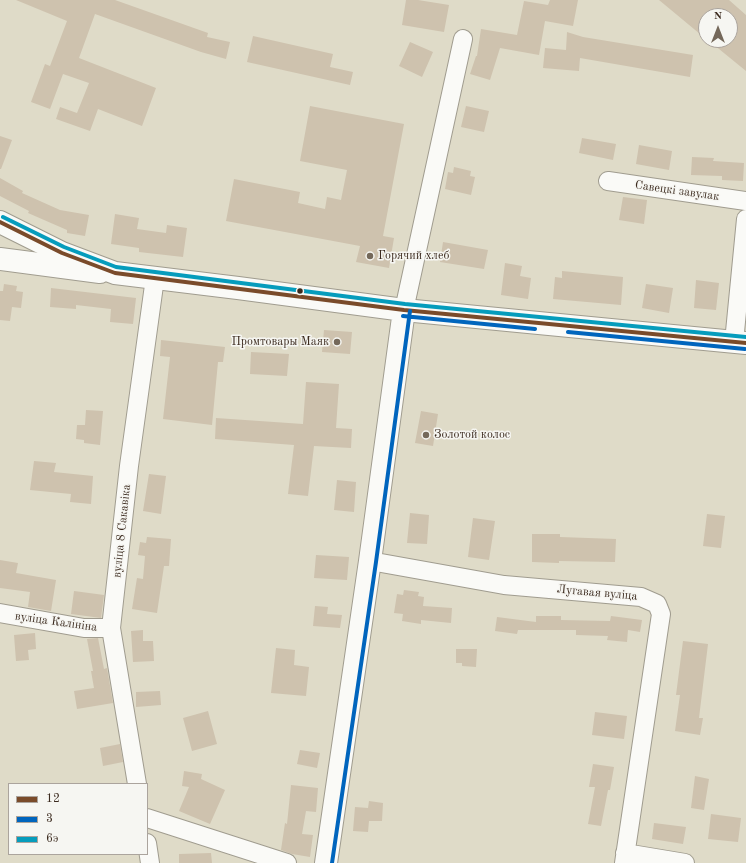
<!DOCTYPE html>
<html>
<head>
<meta charset="utf-8">
<style>
	body { margin:0 }
	#map { position:relative; width:746px; height:863px; overflow:hidden; background:#dfdbc8; font-family:"Old Standard TT",serif }
	canvas { display:block }
	.legend { position:absolute; left:8px; top:783px; width:140px; height:72px; box-sizing:border-box; background:#f6f6f2; border:1px solid #aba49d; margin:0; padding:5px 7px; list-style:none; font-size:12px; color:#3b2a1e }
	.legend li { display:flex; align-items:center; gap:8px; height:20px }
	.legend b { width:20px; border:1px solid #aba49d }
	.north { position:absolute; left:698px; top:8px; width:40px; height:40px; box-sizing:border-box; background:#f6f6f2; border:1px solid #aba49d; border-radius:50%; rotate:0deg; font-size:11px; font-weight:700; line-height:16px; text-align:center; color:#3b2a1e }
	.north::after { content:''; display:block; margin:auto; width:14px; height:18px; background:#74685a; clip-path:polygon(50% 0,100% 100%,50% 72%,0 100%) }
</style>
</head>
<body>
<div id="map">
<canvas width="746" height="863"></canvas>
<ul class="legend">
<li><b style="height:5px;background:#7a4b2a"></b>12</li>
<li><b style="height:5px;background:#0065bd"></b>3</li>
<li><b style="height:5px;background:#069cbc"></b>6э</li>
</ul>
<div class="north">N</div>
</div>
<script>
const ctx = document.querySelector('canvas').getContext('2d');
ctx.lineJoin = 'round';
function fillPath(path, color) { ctx.fillStyle = color; ctx.fill(path, 'evenodd'); }
const poly = rows => new Path2D(rows.map(r => 'M' + r).join(''));
function stroke(path, color, width, dash) { ctx.strokeStyle = color; ctx.lineWidth = width; ctx.lineCap = dash ? 'butt' : 'round'; ctx.setLineDash(dash || []); ctx.stroke(path); }
function drawText(font, color, halo, rows, align = 'center') {
  ctx.font = font + ' "Old Standard TT",serif'; ctx.lineWidth = 3; ctx.setLineDash([]); ctx.textBaseline = 'middle'; ctx.strokeStyle = halo; ctx.fillStyle = color; for (const [text, x, y, turn = 0] of rows) {
    ctx.save(); ctx.translate(x, y); ctx.rotate((+turn || 0) * Math.PI / 180); ctx.textAlign = isNaN(turn) ? turn : align; if (halo) ctx.strokeText(text, 0, 0); ctx.fillText(text, 0, 0); ctx.restore();
  }
}
const building = poly([
	[16,0,115,0,208,33,207,37,230,42,226,59,201,52,95,14,79,58,156,88,142,126,98,109,90,131,56,119,60,107,77,113,89,83,63,74,50,109,31,102,45,64,50,66,67,21],
	[406,0,418,0,449,5,444,32,402,25],
	[550,0,578,0,573,26,545,21,539,55,500,48,490,80,470,74,476,56,477,56,481,29,517,35,524,1,548,5],
	[659,0,729,0,746,15,746,71,708,40,730,40,730,16,706,16,706,39],
	[567,32,583,37,693,55,690,77,580,58,579,71,543,68,545,48,566,50],
	[253,36,333,54,330,67,353,72,350,85,247,62],
	[410,42,433,52,422,77,399,66],
	[310,106,404,124,383,236,394,238,389,268,356,262,360,246,226,221,234,179,300,192,298,203,325,209,327,197,341,200,347,170,300,161],
	[466,106,489,111,484,132,461,127],
	[0,136,12,140,1,169,0,169],
	[582,138,616,144,613,160,579,153],
	[639,145,672,151,669,170,636,164],
	[692,157,714,158,713,161,744,163,743,181,722,180,722,176,691,175],
	[454,167,471,171,470,176,475,177,471,195,445,189,448,172,453,173],
	[0,178,23,191,22,193,60,210,89,215,85,236,67,233,67,230,28,213,29,211,0,196],
	[623,197,647,200,644,224,619,220],
	[115,214,139,218,137,229,166,233,167,225,187,228,183,257,139,252,139,248,111,244],
	[443,242,488,250,484,269,440,262],
	[505,263,522,266,520,276,531,278,528,299,501,295],
	[562,271,623,277,621,305,553,299,555,277,562,278],
	[696,280,719,283,716,310,694,308],
	[4,284,17,286,16,291,23,292,21,308,12,307,10,321,0,320,0,291,3,291],
	[646,284,673,288,669,313,642,308],
	[51,288,136,298,133,324,110,322,111,309,76,305,76,309,50,307],
	[324,330,352,332,350,354,322,352],
	[161,340,225,347,223,362,218,362,212,425,163,419,170,357,160,356],
	[251,352,289,354,287,376,250,374],
	[306,382,339,384,336,428,352,429,351,448,314,446,308,496,288,494,294,445,215,439,216,418,303,424],
	[86,410,103,411,100,445,84,443,84,440,76,439,77,425,85,425],
	[421,411,438,414,433,446,415,443],
	[34,461,56,463,54,472,93,476,91,504,70,502,71,494,30,490],
	[149,474,166,476,161,514,143,511],
	[337,480,356,482,354,512,334,510],
	[410,513,429,515,427,544,407,543],
	[707,514,725,516,721,548,703,546],
	[473,518,495,521,489,560,468,557],
	[532,534,560,534,560,537,616,539,615,562,559,561,559,563,532,562],
	[147,537,171,539,169,566,164,566,157,613,132,609,137,578,143,579,145,556,138,555,140,542,146,543],
	[316,555,349,557,347,580,314,578],
	[0,560,18,563,16,573,56,580,51,611,28,607,30,592,0,588],
	[404,590,419,592,418,596,424,597,423,606,452,608,451,623,421,620,421,624,402,621,403,614,394,613,397,594,403,595],
	[74,591,104,595,101,618,71,614],
	[315,606,328,607,327,614,342,615,340,628,313,626],
	[536,616,561,616,561,620,610,621,611,616,642,620,640,632,628,630,627,642,607,640,608,636,576,635,576,630,518,630,517,634,495,631,497,617,536,622],
	[143,630,143,641,153,641,154,661,133,662,131,631],
	[35,633,36,649,28,650,29,660,16,661,14,635],
	[98,638,104,669,107,668,113,703,77,709,74,691,94,688,91,671,93,671,87,639],
	[683,641,708,644,699,718,703,718,700,735,675,731,680,695,676,695],
	[276,648,295,650,294,665,309,667,306,696,271,693],
	[456,649,477,649,476,667,462,666,462,663,456,663],
	[160,691,161,705,136,707,136,692],
	[208,711,217,744,192,751,183,718],
	[595,712,627,716,624,739,592,735],
	[120,744,123,762,103,766,100,748],
	[300,750,320,753,317,768,297,764],
	[593,764,614,767,610,790,608,790,601,826,588,824,595,787,589,787],
	[184,771,202,774,201,779,225,790,210,824,179,811,189,787,182,786],
	[695,776,709,779,704,810,691,808],
	[291,785,318,788,316,812,306,811,302,834,313,835,310,857,292,854,281,850,285,823,287,824],
	[369,801,383,803,382,821,369,821,368,832,353,831,355,807,368,808],
	[711,814,741,818,738,842,708,839],
	[654,823,686,827,683,844,652,839],
	[211,853,212,863,179,863,179,854]
]);
const minor = poly([
	[608,181,746,201],
	[404,310,463,39],
	[734,342,746,219],
	[370,561,504,585,641,597,657,604,661,614,624,863],
	[0,613,84,628,111,628],
	[137,784,111,628,129,466,155,278],
	[147,818,287,863],
	[147,843,150,863],
	[625,853,685,863]
]);
const major = poly([
	[0,259,100,272],
	[404,310,746,343]
]);
const highway = poly([
	[0,222,62,253,115,273,238,288,404,310,370,561,326,863]
]);
const bus1 = poly([
	[0,222,62,253,115,273,404,310,746,343]
]);
const bus2 = poly([
	[403,316,535,329],
	[568,332,745,349],
	[332,863,376,562,410,311]
]);
const bus3 = poly([
	[3,217,64,247,116,267,405,304,746,337]
]);
const markers = [
	[370,256,4,"#74685a"],
	[300,291,3.5,"#3b2a1e"],
	[337,342,4,"#74685a"],
	[426,435,4,"#74685a"]
];
const streetNames = [
	["Савецкі завулак",677,191,8],
	["вуліца 8 Сакавіка",122,531,-84],
	["Лугавая вуліца",597,593,5],
	["вуліца Калініна",56,622,8]
];
const poiNames = [
	["Горячий хлеб",378,256],
	["Промтовары Маяк",329,342,"right"],
	["Золотой колос",434,435]
];
fillPath(building, '#cec2ae');
stroke(minor, '#a09c8f', 20);
stroke(major, '#a09c8f', 24);
stroke(highway, '#a09c8f', 24);
stroke(minor, '#fafaf7', 18);
stroke(major, '#fafaf7', 22);
stroke(highway, '#fafaf7', 22);
stroke(bus1, '#7a4b2a', 4);
stroke(bus2, '#0065bd', 4);
stroke(bus3, '#069cbc', 4);
for (const [x, y, r, color] of markers) { const dot = new Path2D(); dot.arc(x, y, r, 0, 2 * Math.PI); ctx.fillStyle = color; ctx.fill(dot); stroke(dot, '#f6f6f2', 1.5); }
drawText('12px', '#3b2a1e', '#f6f6f2', streetNames);
drawText('12px', '#3b2a1e', '#f6f6f2', poiNames, 'left');
</script>
</body>
</html>
